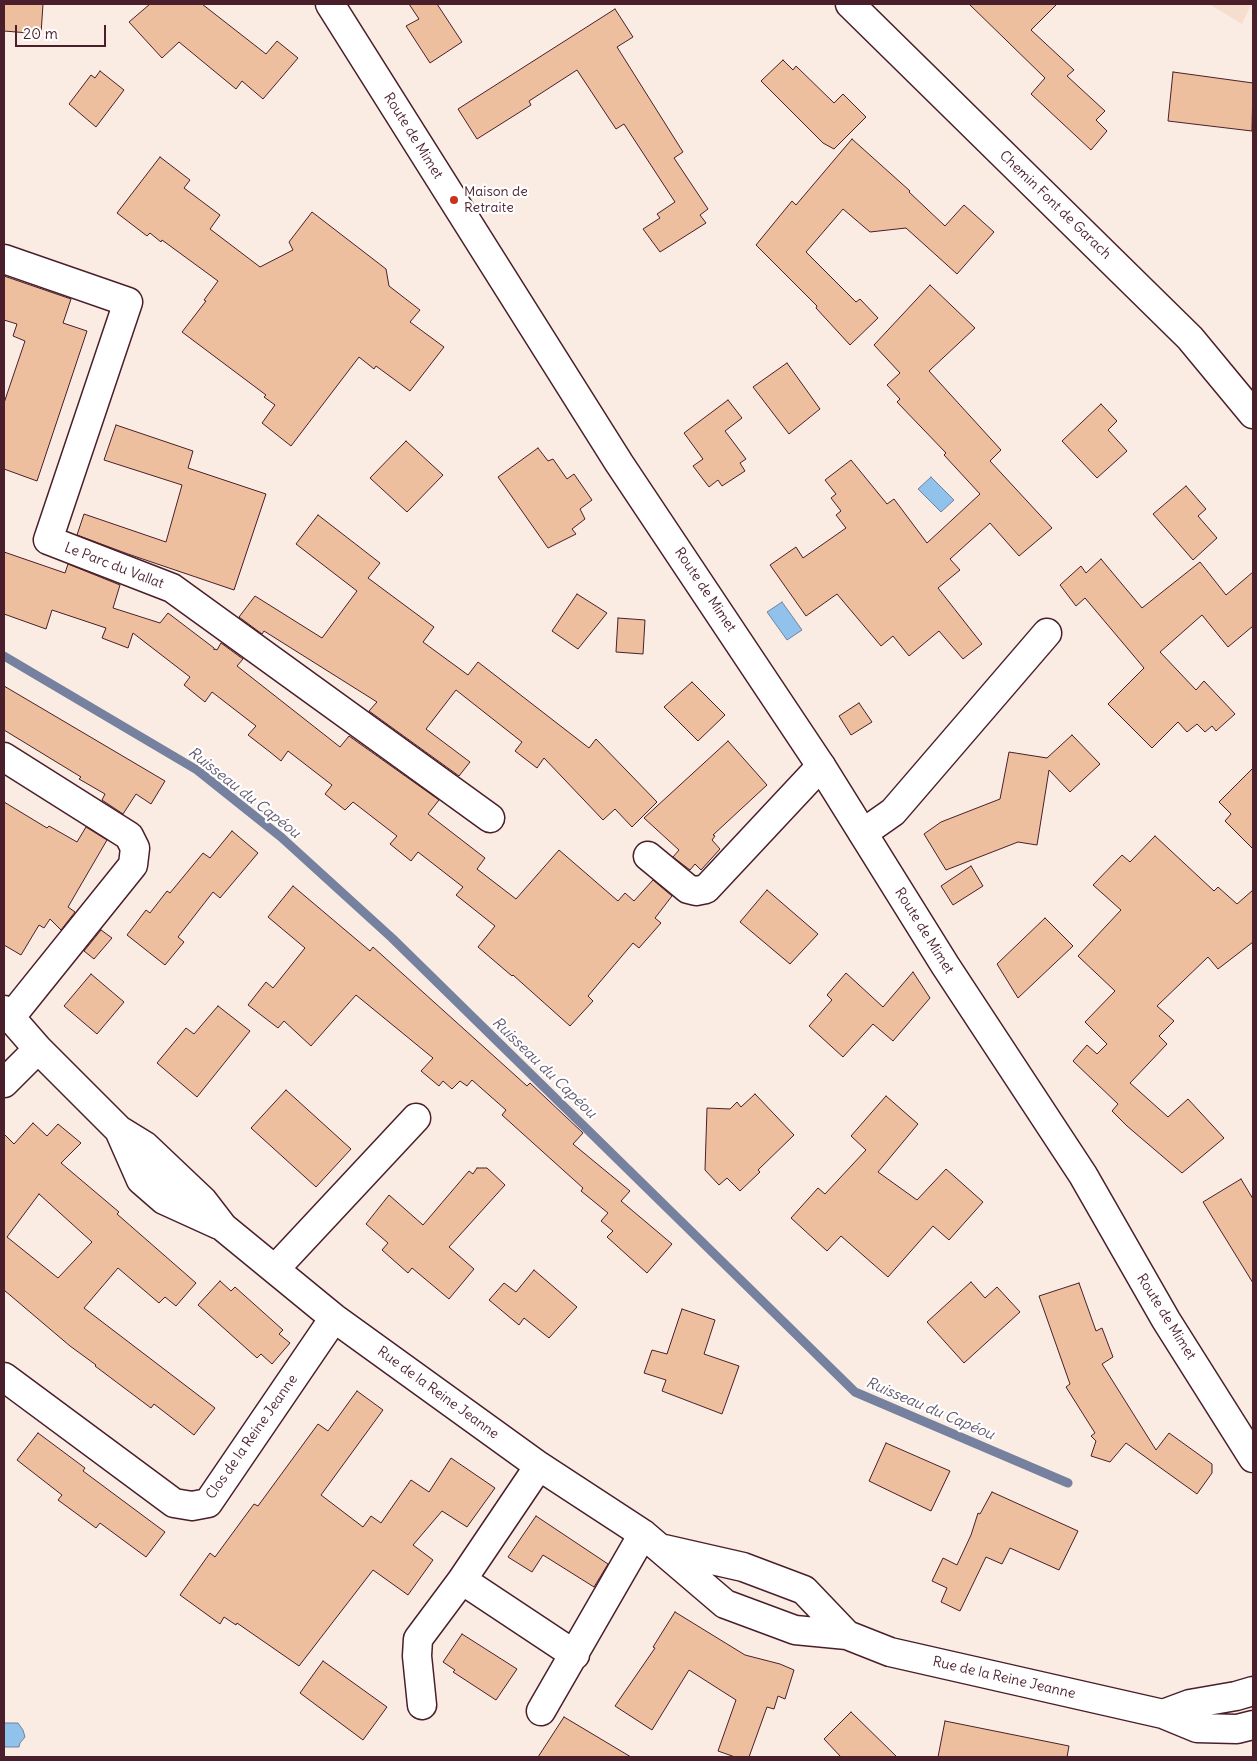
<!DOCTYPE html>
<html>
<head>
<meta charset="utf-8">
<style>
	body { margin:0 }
	#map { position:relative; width:1257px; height:1761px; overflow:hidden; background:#faece2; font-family:Delius,sans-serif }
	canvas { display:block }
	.frame { position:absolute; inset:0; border:5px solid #4a1f2b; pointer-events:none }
	.scale { position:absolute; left:15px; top:25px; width:91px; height:22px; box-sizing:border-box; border:2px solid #4a1f2b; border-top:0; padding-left:6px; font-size:15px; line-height:18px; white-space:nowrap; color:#4a1f2b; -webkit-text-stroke:4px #fff; paint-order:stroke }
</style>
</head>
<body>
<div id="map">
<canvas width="1257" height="1761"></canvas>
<div class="frame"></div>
<div class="scale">20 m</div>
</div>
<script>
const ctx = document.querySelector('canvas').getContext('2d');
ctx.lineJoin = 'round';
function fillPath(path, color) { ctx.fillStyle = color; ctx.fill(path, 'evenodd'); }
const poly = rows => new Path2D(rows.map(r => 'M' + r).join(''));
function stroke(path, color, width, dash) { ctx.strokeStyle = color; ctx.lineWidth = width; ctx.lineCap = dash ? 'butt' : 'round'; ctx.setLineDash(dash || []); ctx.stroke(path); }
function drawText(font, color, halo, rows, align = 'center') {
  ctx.font = font + ' Delius,sans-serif'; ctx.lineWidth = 4.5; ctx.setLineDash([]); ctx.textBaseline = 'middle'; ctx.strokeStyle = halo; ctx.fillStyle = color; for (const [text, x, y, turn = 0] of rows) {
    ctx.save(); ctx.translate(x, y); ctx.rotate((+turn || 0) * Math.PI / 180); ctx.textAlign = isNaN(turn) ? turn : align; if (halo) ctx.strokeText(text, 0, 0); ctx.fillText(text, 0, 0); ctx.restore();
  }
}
const built = poly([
	[1209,4,1251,4,1242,24]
]);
const water = poly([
	[931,477,954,500,941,512,918,489,931,477],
	[782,602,802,630,787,640,767,612,782,602],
	[4,1723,18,1723,23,1730,25,1737,20,1743,19,1747,4,1747,4,1723]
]);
const stream = poly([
	[4,656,197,770,281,837,392,938,855,1392,1068,1483]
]);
const building = poly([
	[4,4,43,4,41,34,4,31,4,4],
	[150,4,202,4,266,54,277,41,298,58,263,99,242,81,236,89,179,42,162,58,129,22,150,4],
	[409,4,437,4,462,42,430,63,406,26,419,19,409,4],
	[969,4,1057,4,1031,30,1074,70,1067,76,1105,111,1096,120,1107,131,1091,150,1031,94,1045,78,969,4],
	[615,9,633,37,617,47,683,152,674,158,708,209,700,215,706,223,660,252,643,229,660,218,657,214,675,202,624,124,616,129,577,70,529,101,531,105,477,139,458,109,615,9],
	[783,60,793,70,796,66,834,103,843,94,866,117,834,149,823,143,761,81,783,60],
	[100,71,124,90,96,127,69,104,91,75,95,78,100,71],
	[1173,72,1253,83,1252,131,1168,121,1173,72],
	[852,139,910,191,909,192,945,226,964,205,994,232,957,274,906,228,870,232,843,209,806,252,856,302,860,299,878,318,850,345,816,308,817,306,756,245,792,201,796,205,852,139],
	[160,157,190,180,184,188,220,215,210,229,260,267,293,250,289,242,312,212,386,269,389,286,420,310,410,322,444,347,410,391,376,366,374,369,359,357,291,446,262,423,275,405,264,397,266,395,182,332,206,301,204,300,218,281,162,240,161,242,150,233,147,236,117,213,160,157],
	[4,276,71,299,63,323,87,331,37,481,4,469,4,403,25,341,13,336,17,324,4,320,4,276],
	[930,285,975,328,929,371,1001,450,990,461,1052,528,1019,556,990,523,950,559,960,570,938,588,982,644,963,659,939,631,909,656,893,636,881,646,837,594,806,616,770,565,796,547,803,558,846,528,836,515,841,511,831,498,836,494,825,480,851,460,887,504,894,499,927,543,980,494,944,455,946,453,897,402,900,399,887,385,900,373,874,345,930,285],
	[787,363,820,409,789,434,753,387,787,363],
	[728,400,742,418,725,431,746,459,740,463,745,471,722,486,718,480,709,487,693,466,703,459,684,433,728,400],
	[1101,404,1117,421,1108,430,1127,451,1097,478,1062,441,1101,404],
	[116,425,193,451,188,468,266,494,234,590,128,554,77,535,84,514,166,542,182,485,104,460,116,425],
	[406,441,443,475,407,512,370,478,406,441],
	[538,448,548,461,553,459,567,479,574,474,592,500,580,509,585,519,572,529,576,534,548,548,498,477,538,448],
	[1186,486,1206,509,1198,516,1217,538,1193,560,1153,514,1186,486],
	[318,515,380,563,368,578,434,627,423,642,468,675,478,662,589,748,596,739,657,802,632,827,615,809,603,820,544,758,537,768,515,751,522,742,456,690,426,729,470,762,459,776,369,711,377,702,264,631,262,634,239,617,255,596,322,638,357,591,296,544,318,515],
	[4,552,65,573,68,564,120,585,113,608,160,623,168,613,214,648,214,650,215,649,217,650,221,643,243,659,237,666,340,747,349,736,439,800,428,814,485,858,477,869,516,899,559,850,618,901,625,893,634,901,653,880,672,896,655,918,661,923,639,948,633,943,588,996,593,1001,570,1026,513,975,512,976,478,947,495,926,456,895,463,887,418,852,411,861,390,844,397,836,353,802,345,810,325,794,332,785,288,751,281,761,270,752,248,735,256,726,212,692,205,702,184,685,190,677,133,633,128,648,102,638,106,628,52,610,46,629,4,614,4,552],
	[1101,559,1142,608,1200,562,1226,595,1253,572,1253,626,1228,647,1202,615,1160,652,1196,690,1204,681,1235,714,1216,731,1212,726,1205,732,1197,724,1187,732,1178,722,1152,748,1108,704,1144,668,1085,598,1076,606,1060,585,1081,566,1086,573,1101,559],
	[577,594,607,613,578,649,552,631,577,594],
	[618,618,645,620,643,654,616,652,618,618],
	[692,682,725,715,698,741,664,707,692,682],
	[4,686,165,781,151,804,136,794,123,814,102,800,105,794,79,779,81,777,4,730,4,686],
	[859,703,872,722,851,735,839,716,859,703],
	[1072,735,1100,764,1070,792,1049,770,1037,845,1018,842,946,870,924,834,941,822,1000,799,1009,752,1047,758,1072,735],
	[728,741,767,785,713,835,715,836,712,840,720,849,701,870,695,864,690,870,673,857,679,850,644,818,728,741],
	[1253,768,1253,849,1225,821,1231,814,1219,802,1253,768],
	[4,802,47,828,49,826,77,842,86,827,107,840,68,907,75,912,61,930,50,919,44,928,39,925,21,955,4,945,4,802],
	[232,831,258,853,220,898,213,892,178,937,184,942,165,965,127,935,146,910,150,913,167,891,170,893,203,853,210,858,232,831],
	[1155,836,1214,891,1218,887,1237,904,1253,890,1253,942,1218,969,1208,957,1157,1006,1174,1021,1159,1036,1167,1044,1130,1083,1168,1117,1188,1099,1224,1138,1182,1173,1127,1126,1112,1111,1118,1104,1073,1061,1087,1045,1097,1054,1107,1044,1085,1022,1115,991,1078,956,1121,910,1093,885,1122,855,1130,862,1155,836],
	[971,866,983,886,953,905,941,886,971,866],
	[293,886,370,951,373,947,527,1086,530,1083,583,1133,573,1144,630,1191,621,1201,672,1244,647,1273,607,1237,613,1231,601,1221,608,1213,581,1191,583,1188,502,1115,506,1110,472,1080,467,1086,460,1081,452,1089,443,1081,439,1086,421,1071,433,1058,356,995,311,1046,284,1021,278,1028,248,1005,266,982,273,988,305,948,268,917,293,886],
	[767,890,818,934,790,964,740,922,767,890],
	[1045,918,1073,946,1018,998,997,964,1045,918],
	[101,930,112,938,94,959,84,951,101,930],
	[913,972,930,998,893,1041,873,1024,843,1057,809,1026,832,1000,827,995,846,973,883,1007,913,972],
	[91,974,124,1002,97,1034,64,1006,91,974],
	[218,1006,250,1031,197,1097,157,1063,186,1028,194,1034,218,1006],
	[286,1090,351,1149,316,1187,251,1128,286,1090],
	[755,1094,794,1135,758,1170,760,1172,740,1191,727,1178,719,1185,705,1170,707,1108,730,1109,737,1102,741,1107,755,1094],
	[886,1096,918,1124,878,1172,917,1200,946,1169,983,1202,949,1240,933,1226,888,1277,841,1236,827,1251,791,1218,818,1188,825,1194,866,1150,851,1136,886,1096],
	[33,1123,47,1136,58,1124,81,1143,61,1163,119,1212,117,1214,196,1283,176,1306,165,1297,159,1303,118,1268,84,1308,215,1408,194,1435,154,1404,151,1408,95,1366,96,1365,70,1346,4,1290,4,1134,14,1144,33,1123],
	[39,1194,92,1242,58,1278,7,1237,39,1194],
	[477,1168,487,1168,505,1185,449,1247,474,1269,449,1299,412,1268,408,1273,382,1250,388,1243,366,1224,389,1195,423,1225,469,1171,473,1174,477,1168],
	[1241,1179,1253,1199,1253,1283,1203,1202,1241,1179],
	[534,1270,577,1307,549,1338,524,1318,519,1325,489,1300,504,1283,516,1292,534,1270],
	[220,1281,231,1291,235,1287,283,1330,279,1334,290,1343,272,1364,261,1354,257,1358,198,1305,220,1281],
	[971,1282,985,1298,997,1287,1020,1312,964,1363,927,1322,971,1282],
	[1079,1283,1096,1331,1102,1328,1113,1357,1102,1364,1156,1450,1169,1433,1212,1464,1212,1473,1197,1494,1126,1443,1110,1462,1091,1456,1096,1441,1091,1436,1095,1433,1066,1387,1070,1384,1039,1296,1079,1283],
	[682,1309,715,1320,704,1354,739,1366,722,1414,662,1391,666,1380,644,1373,652,1350,667,1354,682,1309],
	[357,1391,383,1410,321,1495,363,1527,371,1516,381,1523,411,1480,429,1492,451,1458,495,1488,467,1527,442,1511,413,1545,433,1560,408,1595,373,1570,299,1666,237,1623,236,1625,224,1617,220,1624,180,1595,210,1553,215,1557,254,1504,258,1506,318,1424,328,1431,357,1391],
	[38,1433,85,1468,83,1471,165,1532,146,1557,100,1523,96,1528,58,1500,62,1495,17,1460,38,1433],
	[886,1443,950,1471,931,1511,869,1481,886,1443],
	[992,1492,1078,1531,1059,1570,1010,1548,1002,1564,986,1557,960,1611,941,1602,947,1588,932,1581,943,1558,957,1565,971,1535,978,1513,980,1514,992,1492],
	[536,1516,608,1564,594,1587,543,1555,532,1572,508,1557,536,1516],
	[675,1612,745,1655,780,1664,794,1670,785,1699,778,1696,774,1709,767,1707,749,1757,735,1757,718,1751,736,1700,689,1670,652,1730,615,1706,655,1648,653,1647,675,1612],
	[462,1634,517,1669,496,1700,453,1672,455,1670,443,1662,462,1634],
	[323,1661,387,1707,363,1740,300,1693,323,1661],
	[851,1712,897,1757,841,1757,824,1739,851,1712],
	[564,1717,631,1757,538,1757,564,1717],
	[945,1721,1069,1746,1067,1757,938,1757,945,1721]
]);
const minor = poly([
	[850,4,1190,338,1253,414],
	[4,259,128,302,48,540,172,588,490,818],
	[4,757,129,836,135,848,133,865,10,1018],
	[863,833,893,812,1047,633],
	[648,856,688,889,696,891,706,889,821,766],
	[4,1010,38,1049,119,1130,145,1146,203,1201,223,1227,334,1318,539,1466,643,1534,725,1604,795,1630,847,1635,890,1652,1163,1714,1197,1728,1237,1729,1253,1725],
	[4,1083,38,1049],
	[119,1130,141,1180,164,1200,219,1225],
	[275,1269,416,1118],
	[4,1377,174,1503,192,1506,208,1503,334,1318],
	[539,1466,462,1580,575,1655],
	[664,1549,743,1567,804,1590,847,1635],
	[422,1705,417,1656,418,1639,462,1580],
	[541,1711,643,1534],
	[1163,1714,1190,1704,1236,1696,1253,1691]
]);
const tertiary = poly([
	[330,4,619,463,821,766,945,965,1083,1175,1166,1320,1253,1458]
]);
const markers = [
	[454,200,5,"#c8321e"]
];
const streetNames = [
	["Route de Mimet",413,136,58],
	["Chemin Font de Garach",1055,205,44],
	["Le Parc du Vallat",114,566,21],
	["Route de Mimet",705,590,56],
	["Route de Mimet",924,931,58],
	["Route de Mimet",1166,1317,58],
	["Rue de la Reine Jeanne",438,1393,36],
	["Clos de la Reine Jeanne",252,1437,-55],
	["Rue de la Reine Jeanne",1004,1678,13]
];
const poiNames = [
	["Maison de",464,192],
	["Retraite",464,208]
];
const waterNames = [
	["Ruisseau du Capéou",244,793,38],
	["Ruisseau du Capéou",544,1068,44],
	["Ruisseau du Capéou",930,1409,23]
];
fillPath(built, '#f6dece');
fillPath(water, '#91c2ec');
stroke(water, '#75819f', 1);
stroke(stream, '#75819f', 9);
fillPath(building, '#eebf9e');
stroke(building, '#4a1f2b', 1);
stroke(minor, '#4a1f2b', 31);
stroke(tertiary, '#4a1f2b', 31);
stroke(minor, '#fff', 28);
stroke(tertiary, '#fff', 28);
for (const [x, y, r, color] of markers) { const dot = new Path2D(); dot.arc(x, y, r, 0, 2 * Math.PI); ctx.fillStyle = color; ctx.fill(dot); stroke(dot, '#fff', 2); }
drawText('14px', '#4a1f2b', '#fff', streetNames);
drawText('14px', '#4a1f2b', '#fff', poiNames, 'left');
drawText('italic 15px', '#63586f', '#fff', waterNames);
</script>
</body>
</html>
